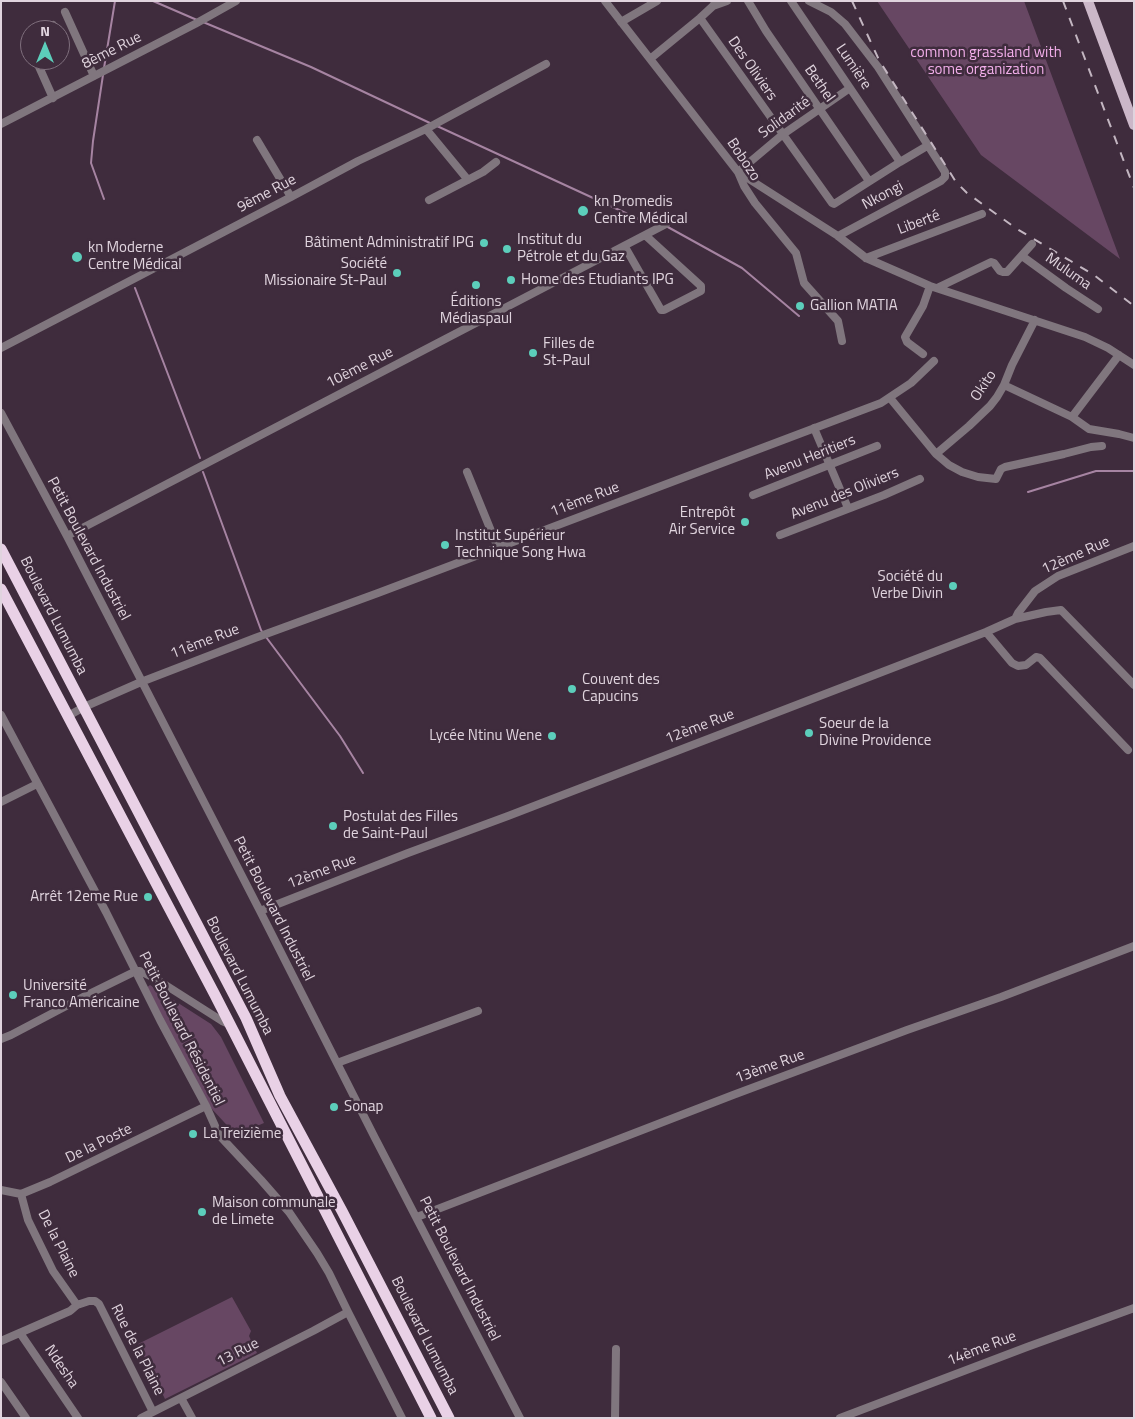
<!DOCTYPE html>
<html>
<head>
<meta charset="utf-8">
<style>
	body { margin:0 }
	#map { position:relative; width:1135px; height:1419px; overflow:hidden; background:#3f2c3d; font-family:"Titillium Web",sans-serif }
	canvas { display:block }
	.frame { position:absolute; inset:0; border:2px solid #e0d4de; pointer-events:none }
	.north { position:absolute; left:20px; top:20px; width:50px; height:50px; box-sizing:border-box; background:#3f2c3d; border:1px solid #7f6f7d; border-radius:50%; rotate:0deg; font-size:14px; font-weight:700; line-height:20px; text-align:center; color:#e0d4de }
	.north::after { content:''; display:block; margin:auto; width:18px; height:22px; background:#5ccebb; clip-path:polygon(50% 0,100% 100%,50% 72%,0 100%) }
</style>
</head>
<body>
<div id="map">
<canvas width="1135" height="1419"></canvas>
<div class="frame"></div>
<div class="north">N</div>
</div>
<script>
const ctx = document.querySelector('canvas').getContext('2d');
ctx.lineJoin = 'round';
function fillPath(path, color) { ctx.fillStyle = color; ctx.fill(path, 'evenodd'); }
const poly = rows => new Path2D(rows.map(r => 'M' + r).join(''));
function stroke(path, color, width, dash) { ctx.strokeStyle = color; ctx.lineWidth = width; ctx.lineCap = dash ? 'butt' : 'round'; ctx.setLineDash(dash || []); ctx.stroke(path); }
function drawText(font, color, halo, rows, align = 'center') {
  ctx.font = font + ' "Titillium Web",sans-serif'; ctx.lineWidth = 5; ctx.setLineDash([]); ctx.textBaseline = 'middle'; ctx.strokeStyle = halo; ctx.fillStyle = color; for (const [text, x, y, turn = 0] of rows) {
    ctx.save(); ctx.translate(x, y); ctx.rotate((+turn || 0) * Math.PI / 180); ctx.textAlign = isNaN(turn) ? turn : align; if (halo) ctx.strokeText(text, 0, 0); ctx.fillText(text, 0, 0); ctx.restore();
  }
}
const green = poly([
	[877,1,1024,1,1120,259,981,155],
	[150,985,211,1024,221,1037,264,1123,236,1135,211,1108,146,988],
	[232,1297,251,1331,249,1336,257,1353,165,1399,138,1344]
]);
const stream = poly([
	[153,1,197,20],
	[203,22,311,67,432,124],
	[104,68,115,1],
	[103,75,93,141,91,163,104,199],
	[437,126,643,221,655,220,662,223],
	[666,226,742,268,799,316],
	[135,288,200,458],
	[203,472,261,630,263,633],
	[1028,492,1096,471,1134,471],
	[266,637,340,736,363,773]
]);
const minor = poly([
	[605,1,738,172,744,186,755,203,796,253,804,283,838,321,842,341],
	[748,1,766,31,869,181],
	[791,1,900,162,927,146],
	[809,1,831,12,845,24,878,67,945,172,945,177,941,181,838,236],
	[713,6,727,1],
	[65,12,94,76],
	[700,18,832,203,834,204,900,162],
	[621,22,657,1],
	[42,30,53,25],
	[30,36,27,39,30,47],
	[650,59,700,18,713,6,716,1],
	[36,60,53,98],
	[1,124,195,24,236,1],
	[426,129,468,180],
	[257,140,291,197],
	[738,172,838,236,866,258,930,286,1085,337,1108,348,1134,365],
	[738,172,782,135,850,88],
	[429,200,483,172,496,162],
	[625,247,661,310,664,310,701,291,701,286,645,235],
	[1022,256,1066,288,1098,309],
	[866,258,982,214],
	[937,288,991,262,994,263,1000,271,1003,272,1007,272,1032,244],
	[1,348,291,197,358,161,426,129,546,64],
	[923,354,907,342,905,337,923,306,930,286],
	[1004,385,1072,417,1089,429,1119,434,1134,438],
	[890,398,936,454,949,465,962,472,978,477,996,479,1001,469,1005,467,1064,454,1091,447,1102,446],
	[1,413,67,536,260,911,375,1138,520,1418],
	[1072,417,1119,355],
	[814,428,848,508],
	[936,454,969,426,990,406,997,397,1004,385,1012,365,1035,320],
	[467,472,498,548],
	[753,495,877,446],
	[780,535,884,495,920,479],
	[67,536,666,224],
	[1015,619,1018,613,1035,591,1058,576,1134,546],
	[986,632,1012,663,1018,666,1026,665,1036,657,1040,658,1128,750],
	[1,715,106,912,160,1020,206,1106,219,1135,261,1180,289,1212,317,1253,329,1273,348,1312,402,1418],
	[68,716,84,707,141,682,255,638,378,593,881,403,911,383,934,361],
	[1,802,37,784],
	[260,911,408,853,508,816,986,632,1015,619,1046,612,1061,610,1134,685],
	[1,1039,11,1035,87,995,136,971,140,971,156,979,222,1021,229,1024],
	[337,1063,478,1011],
	[1,1190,21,1194,50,1182,206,1106],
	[21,1194,28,1220,53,1271,77,1305],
	[417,1217,733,1095,907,1030,1001,997,1134,946],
	[20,1333,78,1418],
	[1,1341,70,1311,77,1305,89,1301,95,1301,99,1304,153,1412],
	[1,1382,26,1418],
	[181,1398,192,1418],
	[141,1418,313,1331,348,1312],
	[615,1418,616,1349],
	[840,1418,1027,1347,1134,1308]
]);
const major = poly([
	[1088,1,1134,125]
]);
const highway = poly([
	[1,549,246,1018,280,1096,342,1211,449,1418],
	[1,589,215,995,431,1418]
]);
const rail = poly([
	[852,1,879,60,956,182,967,193,1017,229,1094,275,1134,306],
	[1063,1,1134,188]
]);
const markers = [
	[583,211,6,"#5ccebb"],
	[484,243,5,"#5ccebb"],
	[507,249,5,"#5ccebb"],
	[77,257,6,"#5ccebb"],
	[397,273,5,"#5ccebb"],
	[511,280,5,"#5ccebb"],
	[476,285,5,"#5ccebb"],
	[800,306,5,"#5ccebb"],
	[533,353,5,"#5ccebb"],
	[745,522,5,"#5ccebb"],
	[445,545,5,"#5ccebb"],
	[953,586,5,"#5ccebb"],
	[572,689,5,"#5ccebb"],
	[809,733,5,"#5ccebb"],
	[552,736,5,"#5ccebb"],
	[333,826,5,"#5ccebb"],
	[148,897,5,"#5ccebb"],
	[13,995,5,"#5ccebb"],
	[334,1107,5,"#5ccebb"],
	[193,1134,5,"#5ccebb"],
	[202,1212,5,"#5ccebb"]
];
const streetNames = [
	["8ème Rue",112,51,-27],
	["Lumière",853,67,56],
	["Des Oliviers",752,69,55],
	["Bethel",819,84,55],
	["Solidarité",785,118,-36],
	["Bobozo",743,160,56],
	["9ème Rue",267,194,-28],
	["Nkongi",883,196,-28],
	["Liberté",919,223,-21],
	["Muluma",1068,272,35],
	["10ème Rue",360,368,-27],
	["Okito",984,386,-56],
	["Avenu Heritiers",810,458,-22],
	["Avenu des Oliviers",845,494,-22],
	["11ème Rue",585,500,-21],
	["Petit Boulevard Industriel",88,549,62],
	["12ème Rue",1076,556,-24],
	["Boulevard Lumumba",53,616,63],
	["11ème Rue",205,642,-21],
	["12ème Rue",700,727,-21],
	["12ème Rue",322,872,-21],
	["Petit Boulevard Industriel",273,909,63],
	["Boulevard Lumumba",239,976,63],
	["Petit Boulevard Résidentiel",181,1029,63],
	["13ème Rue",770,1067,-20],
	["De la Poste",99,1144,-26],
	["De la Plaine",58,1244,63],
	["Petit Boulevard Industriel",459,1269,63],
	["Boulevard Lumumba",424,1336,63],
	["14ème Rue",982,1349,-21],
	["Rue de la Plaine",137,1350,63],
	["13 Rue",238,1353,-27],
	["Ndesha",61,1367,56]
];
const parkNames = [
	["common grassland with",986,53],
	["some organization",986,70]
];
const poiNames = [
	["kn Promedis",594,202],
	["Centre Médical",594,219],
	["Institut du",517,240],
	["Pétrole et du Gaz",517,257],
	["Bâtiment Administratif IPG",474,243,"right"],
	["kn Moderne",88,248],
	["Centre Médical",88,265],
	["Société",387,264,"right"],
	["Missionaire St-Paul",387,281,"right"],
	["Home des Etudiants IPG",521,280],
	["Éditions",476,302,"center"],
	["Médiaspaul",476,319,"center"],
	["Gallion MATIA",810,306],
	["Filles de",543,344],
	["St-Paul",543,361],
	["Entrepôt",735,513,"right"],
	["Air Service",735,530,"right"],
	["Institut Supérieur",455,536],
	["Technique Song Hwa",455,553],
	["Société du",943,577,"right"],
	["Verbe Divin",943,594,"right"],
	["Couvent des",582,680],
	["Capucins",582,697],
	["Soeur de la",819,724],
	["Divine Providence",819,741],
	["Lycée Ntinu Wene",542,736,"right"],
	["Postulat des Filles",343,817],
	["de Saint-Paul",343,834],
	["Arrêt 12eme Rue",138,897,"right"],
	["Université",23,986],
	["Franco Américaine",23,1003],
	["Sonap",344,1107],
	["La Treizième",203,1134],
	["Maison communale",212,1203],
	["de Limete",212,1220]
];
fillPath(green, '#674763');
stroke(stream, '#a684a2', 2);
stroke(minor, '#80767e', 8);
stroke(major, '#cbb7c8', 10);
stroke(highway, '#e9d1e6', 11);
stroke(rail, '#c3b6c1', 2, [9, 9]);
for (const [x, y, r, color] of markers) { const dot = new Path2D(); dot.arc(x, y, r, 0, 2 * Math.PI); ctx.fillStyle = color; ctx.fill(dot); stroke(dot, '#3f2c3d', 2); }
drawText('15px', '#e0d4de', '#3f2c3d', streetNames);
drawText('15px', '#f2aeea', '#3f2c3d', parkNames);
drawText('15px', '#e0d4de', '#3f2c3d', poiNames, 'left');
</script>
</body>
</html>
